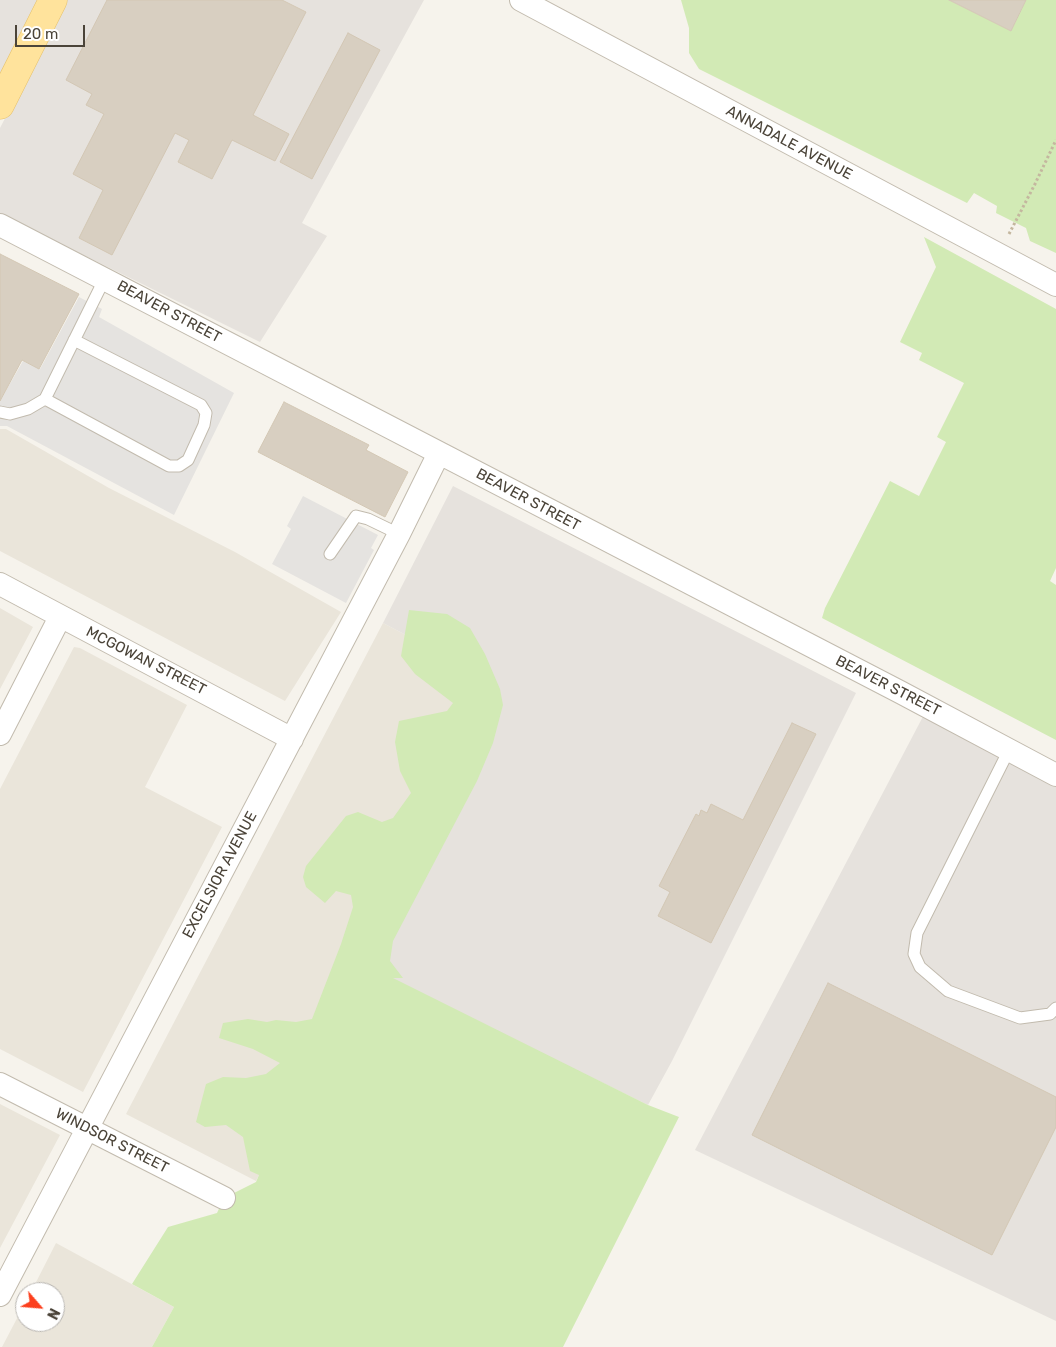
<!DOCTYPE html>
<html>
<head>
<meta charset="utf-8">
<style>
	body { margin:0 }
	#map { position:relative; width:1056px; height:1347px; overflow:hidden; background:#f6f3ec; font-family:Rubik,sans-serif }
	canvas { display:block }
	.north { position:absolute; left:15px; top:1282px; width:50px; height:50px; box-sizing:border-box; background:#fff; border:1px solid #b7b4b0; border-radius:50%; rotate:117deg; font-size:14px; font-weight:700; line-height:20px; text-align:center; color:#4b4439 }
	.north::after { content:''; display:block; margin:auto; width:18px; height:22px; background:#fc3f1d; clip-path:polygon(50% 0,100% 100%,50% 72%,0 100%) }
	.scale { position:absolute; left:15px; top:25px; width:70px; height:22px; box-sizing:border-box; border:2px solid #4b4439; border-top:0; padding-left:6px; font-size:15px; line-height:18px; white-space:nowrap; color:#4b4439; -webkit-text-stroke:4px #fff; paint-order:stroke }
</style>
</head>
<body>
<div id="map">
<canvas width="1056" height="1347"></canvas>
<div class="north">N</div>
<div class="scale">20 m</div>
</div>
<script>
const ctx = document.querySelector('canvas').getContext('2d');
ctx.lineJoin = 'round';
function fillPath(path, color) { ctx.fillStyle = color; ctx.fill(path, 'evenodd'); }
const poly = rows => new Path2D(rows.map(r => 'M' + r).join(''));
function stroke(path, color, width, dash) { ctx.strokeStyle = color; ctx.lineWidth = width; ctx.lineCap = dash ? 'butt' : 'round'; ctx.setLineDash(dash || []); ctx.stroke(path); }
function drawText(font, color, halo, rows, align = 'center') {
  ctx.font = font + ' Rubik,sans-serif'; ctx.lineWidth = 4; ctx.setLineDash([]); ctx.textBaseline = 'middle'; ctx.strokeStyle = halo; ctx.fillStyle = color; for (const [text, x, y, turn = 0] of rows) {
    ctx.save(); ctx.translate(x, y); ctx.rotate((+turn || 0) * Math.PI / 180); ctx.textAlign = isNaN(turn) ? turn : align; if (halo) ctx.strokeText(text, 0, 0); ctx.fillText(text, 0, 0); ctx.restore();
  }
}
const residential = poly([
	[0,429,6,429,109,488,235,552,341,612,285,701,0,551],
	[0,608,33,627,0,689],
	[383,623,467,667,367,968,256,1181,126,1114],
	[74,647,80,648,187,705,145,787,222,827,83,1092,0,1049,0,789],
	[0,1104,60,1135,0,1248],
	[56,1243,174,1307,152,1347,2,1347,25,1303,25,1322,55,1322,55,1292,31,1292]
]);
const industrial = poly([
	[0,0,41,0,0,81],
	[67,0,424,0,302,223,327,236,260,342,0,214,0,128],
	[453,486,856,693,672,1061,648,1105,367,968,467,667,383,623],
	[928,707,1056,775,1056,1321,695,1150]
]);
const green = poly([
	[681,0,949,0,1011,31,1026,0,1056,0,1056,253,1030,241,1026,228,996,213,997,206,974,193,967,203,699,69,689,53,689,28],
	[924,237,1056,309,1056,568,1050,581,1056,585,1056,740,822,618,825,608,890,481,919,496,946,442,937,437,964,383,919,360,922,353,900,342,936,267],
	[409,610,447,614,470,628,485,654,500,689,503,705,493,743,477,781,393,941,390,961,403,978,393,978,648,1105,679,1117,563,1347,152,1347,174,1307,132,1284,168,1227,217,1213,224,1198,256,1182,259,1175,250,1171,243,1137,226,1125,205,1127,196,1122,206,1084,223,1077,246,1078,266,1074,280,1063,253,1049,219,1038,223,1023,248,1019,267,1022,276,1020,296,1022,312,1019,341,944,353,907,351,895,336,891,325,903,306,887,303,877,306,866,346,816,358,812,382,822,393,818,411,793,400,771,395,742,399,721,447,711,453,703,415,674,401,656]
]);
const parking = poly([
	[79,297,102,309,99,317,234,393,174,515,7,426,0,426,0,401,23,361,40,369],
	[303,496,378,535,371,548,374,550,346,603,272,564,291,529,287,526]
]);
const building = poly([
	[107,0,282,0,306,12,253,115,289,134,275,161,232,140,212,179,178,162,189,140,175,133,112,255,79,238,103,190,73,174,104,114,86,105,92,94,66,80,107,0],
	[949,0,1026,0,1011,31,949,0],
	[348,33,380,50,312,179,280,162,348,33],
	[0,254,79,294,39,369,22,360,0,401,0,254],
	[284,402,369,445,366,450,408,472,385,517,258,452,284,402],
	[792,723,816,734,711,943,658,916,670,892,659,886,696,814,699,816,701,810,707,813,711,804,743,820,792,723],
	[828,983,1056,1097,1056,1127,992,1255,752,1135,828,983]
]);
const path = poly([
	[1009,234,1035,184,1056,140]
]);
const service = poly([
	[45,399,169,466,179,466,188,460,204,425,206,413,201,405,74,340],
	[0,412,10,414,28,409,45,399,105,278],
	[330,554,356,516,368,519,399,534],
	[1009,750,917,933,914,954,920,967,948,991,1020,1018,1050,1014,1056,1008]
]);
const minor = poly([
	[521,0,1056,285],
	[0,225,900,692,1056,775],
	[0,584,292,739],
	[0,734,60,617],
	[0,1084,224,1198],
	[0,1295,399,534,439,453]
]);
const primary = poly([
	[0,105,53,0]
]);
const streetNames = [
	["ANNADALE AVENUE",789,143,28],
	["BEAVER STREET",169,312,28],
	["BEAVER STREET",528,500,28],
	["MCGOWAN STREET",146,661,27],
	["BEAVER STREET",888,686,27],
	["EXCELSIOR AVENUE",220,875,-62],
	["WINDSOR STREET",112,1141,27]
];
fillPath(residential, '#eae5da');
fillPath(industrial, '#e6e2dd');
fillPath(green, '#d2eab5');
fillPath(parking, '#e5e3e0');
fillPath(building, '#d8cfc1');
stroke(building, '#d3c7b4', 1);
stroke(service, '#c2bbae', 13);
stroke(minor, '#c2bbae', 24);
stroke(primary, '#e6c16a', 29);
stroke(path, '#c4b79f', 3, [2.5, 2.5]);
stroke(service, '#fff', 11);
stroke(minor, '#fff', 22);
stroke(primary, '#ffe39c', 28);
drawText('15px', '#4b4439', '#fff', streetNames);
</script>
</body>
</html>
